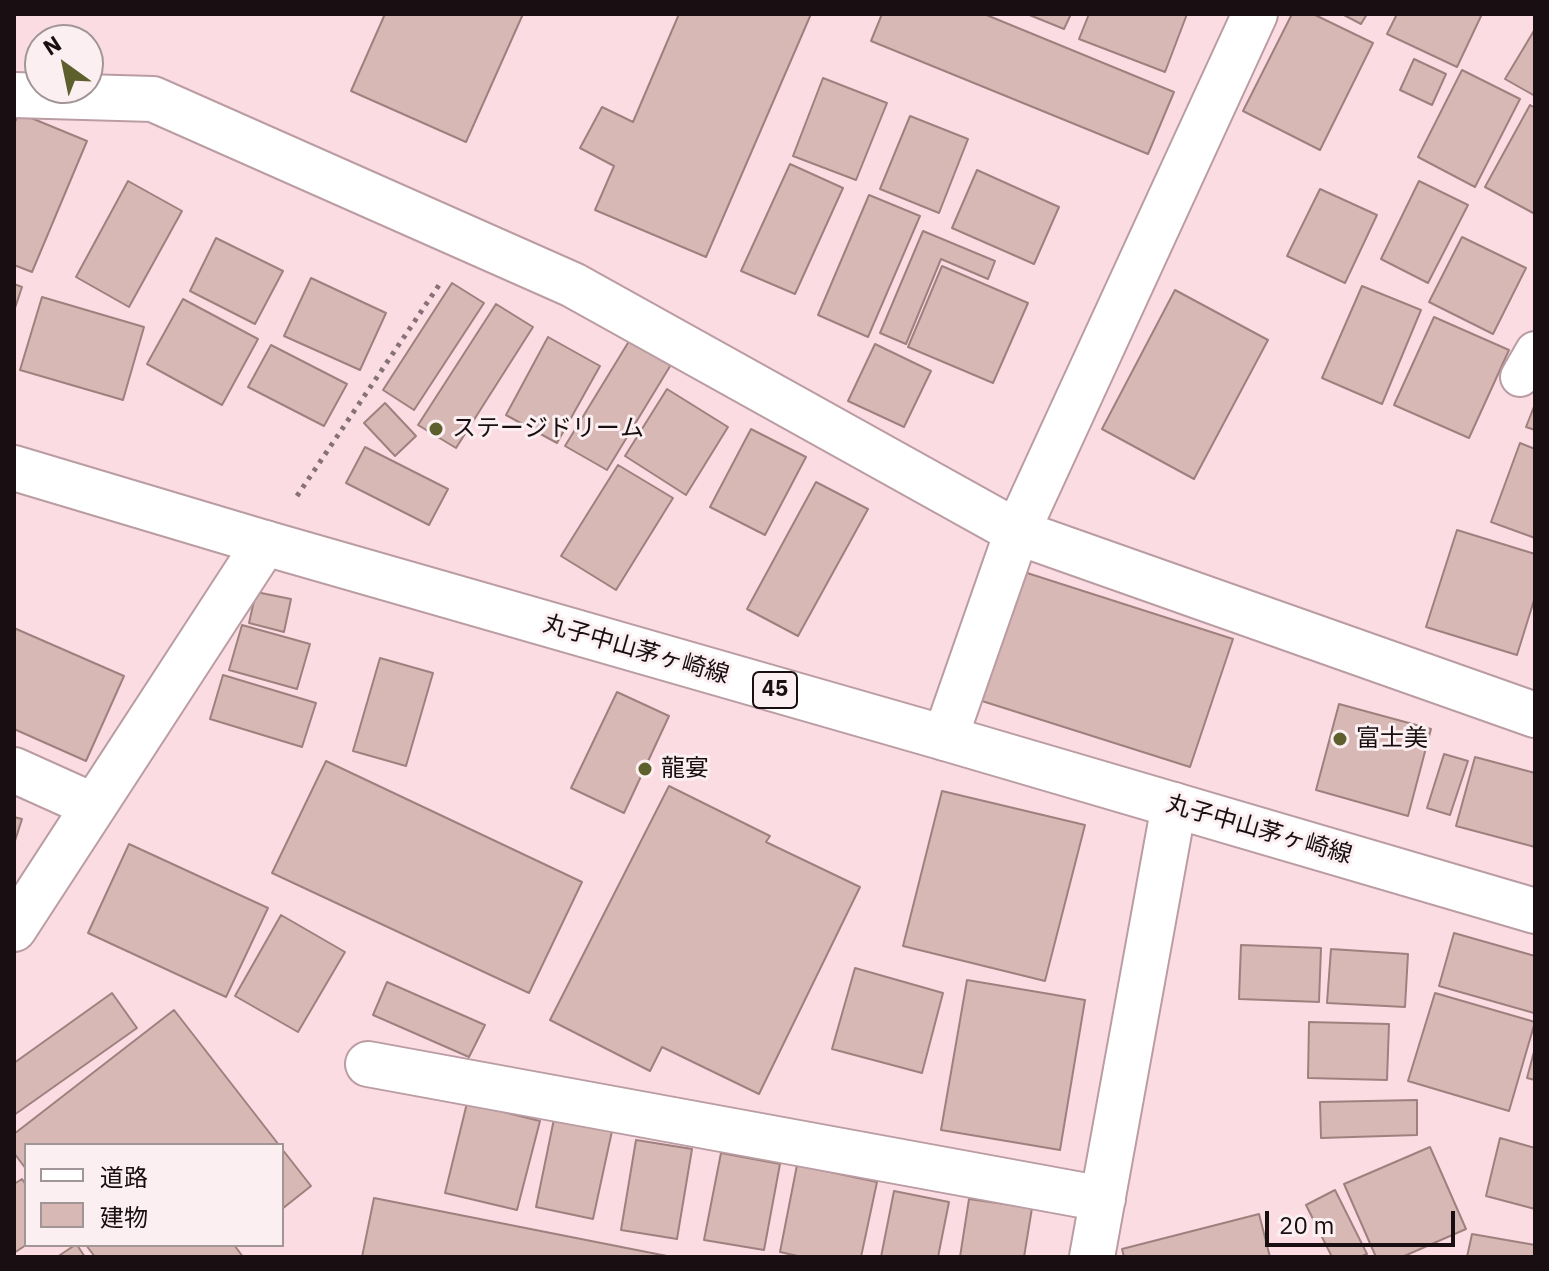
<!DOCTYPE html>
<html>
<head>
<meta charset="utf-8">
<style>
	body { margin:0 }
	#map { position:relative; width:1549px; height:1271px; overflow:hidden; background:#fcdce3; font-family:"IBM Plex Sans","Noto Sans JP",sans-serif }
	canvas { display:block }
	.frame { position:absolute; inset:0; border:16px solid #190e11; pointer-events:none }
	.legend { position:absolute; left:24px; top:1143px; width:260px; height:104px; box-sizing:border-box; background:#fceff2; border:2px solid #a19598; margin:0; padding:10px 14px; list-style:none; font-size:24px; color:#190e11 }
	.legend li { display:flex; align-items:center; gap:16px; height:40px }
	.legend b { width:40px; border:2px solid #a19598 }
	.north { position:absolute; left:24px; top:24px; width:80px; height:80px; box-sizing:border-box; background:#fceff2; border:2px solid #a19598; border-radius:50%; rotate:327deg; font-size:22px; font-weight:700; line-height:32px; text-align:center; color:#190e11 }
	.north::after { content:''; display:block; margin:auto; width:28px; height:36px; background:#5d602d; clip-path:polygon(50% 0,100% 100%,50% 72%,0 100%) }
	.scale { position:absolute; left:1265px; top:1211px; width:190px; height:36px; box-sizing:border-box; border:4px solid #190e11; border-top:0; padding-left:10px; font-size:24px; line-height:28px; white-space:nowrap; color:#190e11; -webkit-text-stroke:6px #fceff2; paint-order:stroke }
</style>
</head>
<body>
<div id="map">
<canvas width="1549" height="1271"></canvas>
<div class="frame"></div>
<ul class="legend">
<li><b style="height:10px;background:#fff"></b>道路</li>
<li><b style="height:22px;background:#d7b8b5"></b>建物</li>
</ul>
<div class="north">N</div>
<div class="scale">20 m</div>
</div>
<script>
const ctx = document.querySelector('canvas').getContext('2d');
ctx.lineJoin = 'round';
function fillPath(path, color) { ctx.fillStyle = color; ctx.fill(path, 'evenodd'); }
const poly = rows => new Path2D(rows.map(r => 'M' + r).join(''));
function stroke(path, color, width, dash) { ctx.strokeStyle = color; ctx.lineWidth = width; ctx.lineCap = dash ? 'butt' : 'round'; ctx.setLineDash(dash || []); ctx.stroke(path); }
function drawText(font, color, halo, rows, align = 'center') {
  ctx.font = font + ' "IBM Plex Sans","Noto Sans JP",sans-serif'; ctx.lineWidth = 6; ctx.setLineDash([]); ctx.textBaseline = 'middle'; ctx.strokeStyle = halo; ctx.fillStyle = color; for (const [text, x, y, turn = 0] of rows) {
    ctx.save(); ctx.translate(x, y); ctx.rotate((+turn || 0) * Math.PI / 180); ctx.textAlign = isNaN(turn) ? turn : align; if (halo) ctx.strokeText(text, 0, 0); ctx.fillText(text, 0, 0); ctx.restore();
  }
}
const building = poly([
	[385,14,523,14,466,142,351,91,385,14],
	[679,14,811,14,706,257,595,210,614,166,580,148,602,107,633,122,679,14],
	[882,14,984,14,1174,92,1148,154,871,41,882,14],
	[1027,14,1071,14,1064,29,1027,14],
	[1089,14,1187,14,1165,72,1079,39,1089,14],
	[1292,14,1313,14,1373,43,1320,150,1243,111,1292,14],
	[1342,14,1367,14,1361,24,1342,14],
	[1397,14,1482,14,1457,67,1387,34,1397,14],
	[1535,29,1535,96,1505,79,1535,29],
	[1414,59,1446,74,1432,105,1400,90,1414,59],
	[1462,70,1520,99,1475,187,1418,157,1462,70],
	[823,78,887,103,856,180,793,156,823,78],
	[1530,105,1535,108,1535,214,1485,187,1530,105],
	[19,113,87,141,32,272,14,265,14,124,19,113],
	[910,116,968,139,939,213,880,189,910,116],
	[790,164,843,188,795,294,741,271,790,164],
	[977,170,1059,207,1034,264,952,228,977,170],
	[128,181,182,211,129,307,76,277,128,181],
	[1419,181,1468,205,1428,283,1381,259,1419,181],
	[1320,189,1377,215,1345,283,1287,256,1320,189],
	[869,195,920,216,868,337,818,315,869,195],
	[923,231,995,261,988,279,941,259,906,344,880,333,923,231],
	[1462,237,1526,268,1493,334,1429,302,1462,237],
	[216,238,283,271,255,324,190,291,216,238],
	[942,266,1028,303,993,383,908,347,942,266],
	[311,278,386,313,360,370,284,336,311,278],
	[452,283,484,303,414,410,383,390,452,283],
	[14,284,22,287,14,311,14,284],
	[1362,286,1421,310,1382,404,1322,378,1362,286],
	[1175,290,1268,340,1194,479,1102,429,1175,290],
	[42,297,144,327,123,400,20,370,42,297],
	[183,299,258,339,222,405,147,364,183,299],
	[496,304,533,327,456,448,418,425,496,304],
	[1434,317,1509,350,1469,438,1394,405,1434,317],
	[634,333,675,358,607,470,565,446,634,333],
	[548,337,600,366,557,443,506,415,548,337],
	[875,344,931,371,904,427,848,401,875,344],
	[271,345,347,384,324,426,248,387,271,345],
	[667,389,728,427,686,495,625,456,667,389],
	[385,403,416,436,395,456,364,423,385,403],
	[1535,404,1535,430,1526,427,1535,404],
	[751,429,806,457,765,535,710,507,751,429],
	[1520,443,1535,449,1535,538,1491,522,1520,443],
	[365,447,448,489,429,525,346,483,365,447],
	[618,465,673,498,616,590,561,556,618,465],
	[816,482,868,509,798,636,747,609,816,482],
	[1457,530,1535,554,1535,597,1517,655,1426,627,1457,530],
	[1024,572,1233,639,1190,767,982,701,1024,572],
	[256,592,291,599,284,632,249,623,256,592],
	[242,625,310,644,297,689,229,670,242,625],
	[14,628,124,676,86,761,14,729,14,628],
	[380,658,433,673,406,766,353,751,380,658],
	[223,675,316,703,302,747,210,719,223,675],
	[617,692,669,716,624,813,571,788,617,692],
	[1339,704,1431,729,1408,816,1316,790,1339,704],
	[1444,754,1468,761,1450,815,1427,808,1444,754],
	[1475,757,1535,773,1535,847,1456,826,1475,757],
	[326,761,582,882,529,993,272,873,326,761],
	[669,786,770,836,766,842,860,887,759,1094,662,1047,650,1071,550,1020,669,786],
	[942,791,1085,825,1045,981,903,946,942,791],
	[14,817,22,819,14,844,14,817],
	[129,844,268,908,226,997,88,933,129,844],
	[281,915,345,952,298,1032,235,996,281,915],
	[1454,933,1535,956,1534,1013,1439,986,1454,933],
	[1241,945,1321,948,1319,1002,1239,999,1241,945],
	[1331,949,1408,954,1405,1007,1327,1003,1331,949],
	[855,968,943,993,922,1073,832,1049,855,968],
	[967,980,1085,1000,1060,1150,941,1130,967,980],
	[387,982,485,1025,469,1057,373,1015,387,982],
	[112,993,137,1028,14,1115,14,1063,112,993],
	[1435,993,1535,1022,1509,1111,1408,1081,1435,993],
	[174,1010,279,1145,26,1145,26,1169,14,1153,14,1134,174,1010],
	[1309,1022,1389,1024,1387,1080,1308,1078,1309,1022],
	[1535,1048,1535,1080,1527,1078,1535,1048],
	[1417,1100,1417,1135,1321,1138,1320,1102,1417,1100],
	[467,1103,540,1121,517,1210,445,1193,467,1103],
	[554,1119,612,1131,593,1219,536,1207,554,1119],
	[1500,1138,1535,1148,1535,1209,1486,1196,1500,1138],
	[636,1140,692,1149,677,1239,621,1230,636,1140],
	[1430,1147,1466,1229,1402,1257,1376,1257,1344,1184,1430,1147],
	[282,1149,311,1186,282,1209,282,1149],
	[721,1153,780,1164,764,1250,704,1240,721,1153],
	[797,1165,877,1182,861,1257,802,1257,780,1252,797,1165],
	[22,1179,26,1185,26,1245,14,1253,14,1184,22,1179],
	[1335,1190,1367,1254,1360,1257,1332,1257,1306,1205,1335,1190],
	[894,1191,949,1202,938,1257,881,1257,894,1191],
	[374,1198,672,1257,362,1257,374,1198],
	[969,1199,1032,1208,1024,1257,960,1257,969,1199],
	[1259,1214,1270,1257,1124,1257,1122,1249,1259,1214],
	[1472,1234,1535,1245,1535,1257,1467,1257,1472,1234],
	[75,1245,77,1245,85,1257,57,1257,75,1245],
	[86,1245,236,1245,235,1246,243,1257,95,1257,86,1245]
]);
const path = poly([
	[297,496,439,285]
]);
const service = poly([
	[1520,377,1535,351]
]);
const minor = poly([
	[14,95,153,99,573,285,1017,532,1535,715],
	[945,738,1017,532,1255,14],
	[14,770,94,806],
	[14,929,265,543],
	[368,1064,1103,1199],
	[1092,1257,1174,805]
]);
const primary = poly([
	[14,468,265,543,945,738,1535,911]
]);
const markers = [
	[436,429,8,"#5d602d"],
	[1340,739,8,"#5d602d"],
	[645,769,8,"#5d602d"]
];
const shields = [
	[775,690,44]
];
const shieldNames = [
	["45",775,690]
];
const poiNames = [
	["ステージドリーム",452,429],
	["富士美",1356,739],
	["龍宴",661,769]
];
const streetNames = [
	["丸子中山茅ヶ崎線",636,650,16],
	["丸子中山茅ヶ崎線",1259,830,16]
];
fillPath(building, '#d7b8b5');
stroke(building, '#9e817e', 2);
stroke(service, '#ba9ca3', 42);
stroke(minor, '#ba9ca3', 48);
stroke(primary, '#ba9ca3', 48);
stroke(path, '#867176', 5, [4, 6]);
stroke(service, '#fff', 38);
stroke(minor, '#fff', 44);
stroke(primary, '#fff', 44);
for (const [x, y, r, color] of markers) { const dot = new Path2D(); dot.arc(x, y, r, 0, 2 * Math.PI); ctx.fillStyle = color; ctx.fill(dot); stroke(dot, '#fceff2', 3); }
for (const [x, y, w] of shields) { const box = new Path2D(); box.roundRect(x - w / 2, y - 18, w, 36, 6); ctx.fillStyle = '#fceff2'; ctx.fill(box); stroke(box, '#190e11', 2); }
drawText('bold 22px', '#190e11', null, shieldNames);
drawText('24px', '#190e11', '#fceff2', poiNames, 'left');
drawText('24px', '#190e11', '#fceff2', streetNames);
</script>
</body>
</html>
